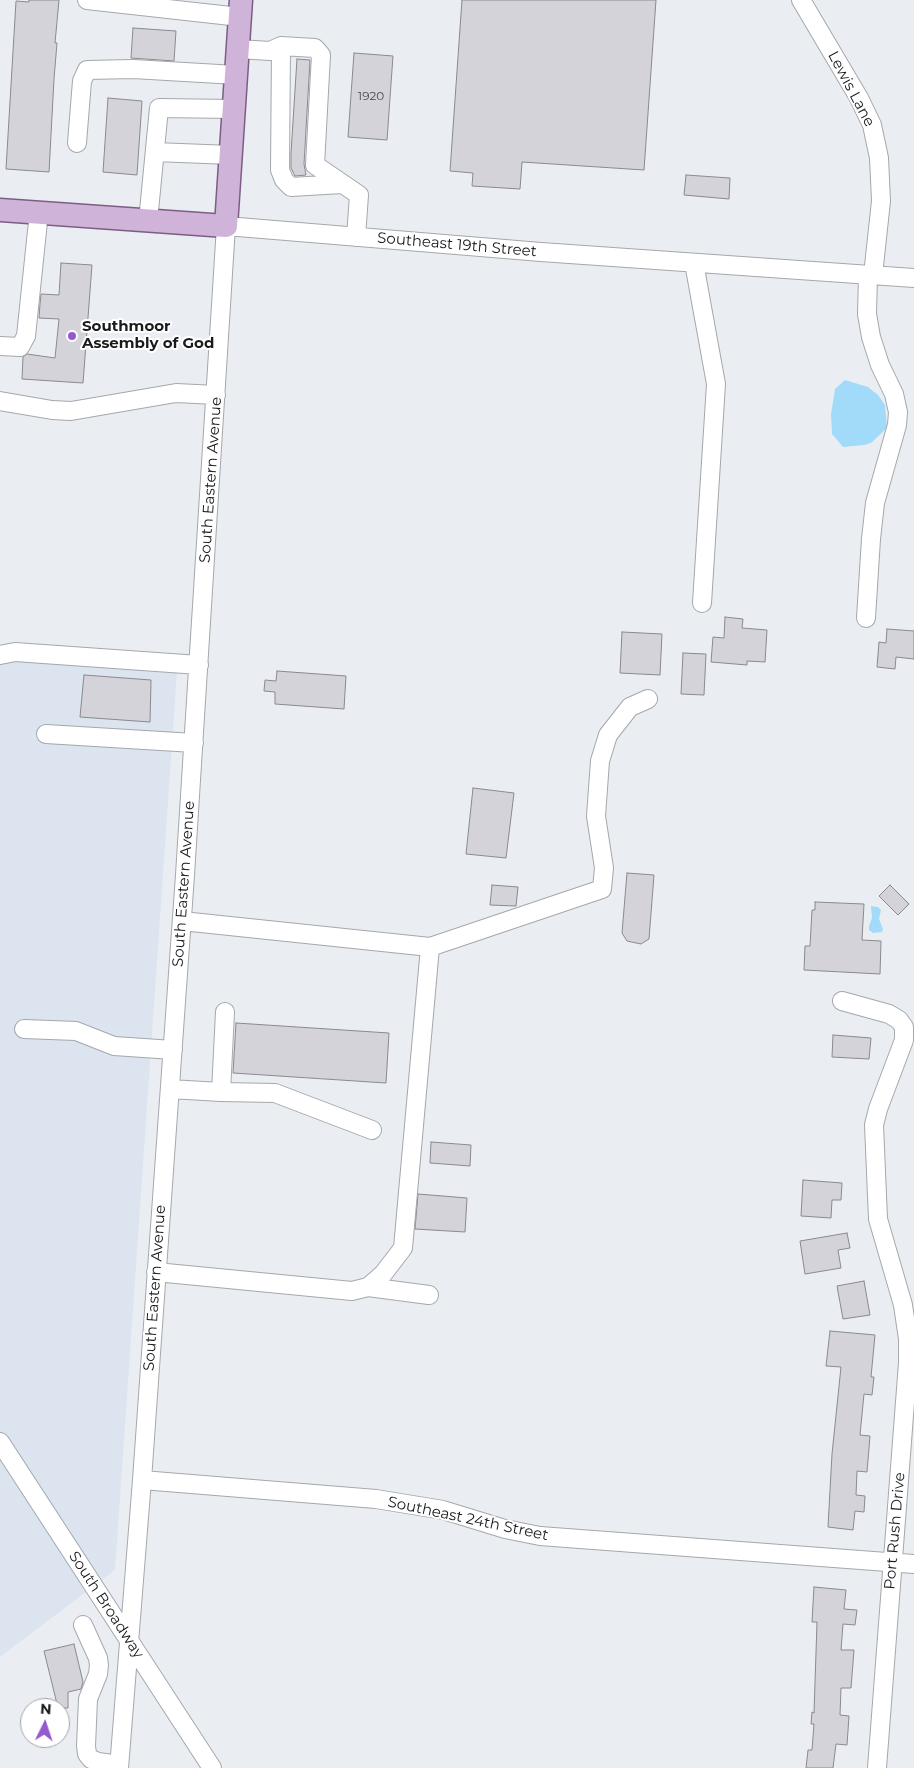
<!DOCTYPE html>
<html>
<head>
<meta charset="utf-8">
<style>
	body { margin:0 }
	#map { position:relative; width:914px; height:1768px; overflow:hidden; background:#eaeef3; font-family:Montserrat,sans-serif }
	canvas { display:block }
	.north { position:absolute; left:20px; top:1698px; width:50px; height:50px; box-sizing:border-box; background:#fff; border:1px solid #a3a3a4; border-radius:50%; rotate:4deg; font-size:14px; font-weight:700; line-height:20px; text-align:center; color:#191a1c }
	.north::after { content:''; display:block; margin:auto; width:18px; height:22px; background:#9458cf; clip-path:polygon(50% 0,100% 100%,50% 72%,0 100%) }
</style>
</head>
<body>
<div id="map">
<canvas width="914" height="1768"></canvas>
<div class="north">N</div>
</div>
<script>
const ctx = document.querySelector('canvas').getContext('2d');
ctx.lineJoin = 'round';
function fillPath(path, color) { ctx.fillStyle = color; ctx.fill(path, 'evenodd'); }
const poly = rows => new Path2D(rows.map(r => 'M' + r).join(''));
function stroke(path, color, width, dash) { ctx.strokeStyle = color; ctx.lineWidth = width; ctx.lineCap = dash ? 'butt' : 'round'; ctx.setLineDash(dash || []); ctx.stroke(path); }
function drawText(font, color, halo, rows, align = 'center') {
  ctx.font = font + ' Montserrat,sans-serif'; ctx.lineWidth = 4; ctx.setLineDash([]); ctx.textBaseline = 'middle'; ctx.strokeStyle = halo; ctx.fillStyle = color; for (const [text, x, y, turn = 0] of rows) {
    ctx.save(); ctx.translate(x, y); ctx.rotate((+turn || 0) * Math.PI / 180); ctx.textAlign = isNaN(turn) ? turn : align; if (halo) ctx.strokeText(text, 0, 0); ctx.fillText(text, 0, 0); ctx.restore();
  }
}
const built = poly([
	[0,653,177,671,115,1570,0,1657]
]);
const water = poly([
	[845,380,868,387,878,395,885,405,887,428,871,443,864,445,843,447,832,434,831,414,835,389],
	[871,906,878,907,881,910,879,919,883,929,882,932,873,933,869,930,869,926,872,918]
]);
const building = poly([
	[29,0,59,0,55,43,57,43,54,79,49,172,6,169,16,1,29,2,29,0],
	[462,0,656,0,644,170,522,162,520,189,472,186,473,173,450,171,462,0],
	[133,28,176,31,174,61,131,58,133,28],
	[354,53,393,56,387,140,348,137,354,53],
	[297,59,310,60,304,164,306,175,295,176,291,168,291,153,297,59],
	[108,98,142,101,137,175,103,172,108,98],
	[686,175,730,178,729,199,684,195,686,175],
	[61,263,92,265,83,383,22,379,23,357,27,354,55,358,59,319,39,318,40,304,41,294,59,295,61,263],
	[725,617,743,619,742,628,767,630,765,662,747,661,747,665,711,662,713,637,724,638,725,617],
	[887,629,914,631,914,659,896,657,895,669,877,667,879,642,886,643,887,629],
	[622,632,662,634,660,675,620,673,622,632],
	[683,653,706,654,704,695,681,694,683,653],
	[277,671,346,676,344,709,275,704,275,692,264,691,265,680,276,681,277,671],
	[84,675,151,680,150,722,80,717,84,675],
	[473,788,514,793,506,858,466,854,473,788],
	[627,873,654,875,649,939,641,944,627,941,622,933,627,873],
	[492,885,518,887,516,906,490,905,492,885],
	[890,885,909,904,898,915,879,896,890,885],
	[815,902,864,904,862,940,881,941,880,974,804,970,805,946,810,946,812,910,815,910,815,902],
	[236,1023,389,1033,386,1083,233,1073,236,1023],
	[833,1035,871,1038,869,1059,832,1057,833,1035],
	[431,1142,471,1145,470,1166,430,1163,431,1142],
	[803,1180,842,1183,841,1200,832,1200,831,1218,801,1216,803,1180],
	[418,1194,467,1198,465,1232,415,1229,418,1194],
	[847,1233,850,1248,838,1250,841,1268,805,1274,800,1241,847,1233],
	[864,1281,870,1315,843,1319,837,1286,864,1281],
	[830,1331,875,1335,871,1377,874,1377,872,1395,864,1394,860,1435,870,1436,867,1472,857,1471,856,1495,865,1496,864,1512,855,1511,853,1530,828,1527,832,1454,841,1367,826,1366,830,1331],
	[814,1587,846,1590,844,1609,857,1610,855,1625,843,1624,841,1650,854,1650,851,1688,841,1688,840,1715,849,1716,847,1745,836,1744,833,1768,806,1768,808,1750,812,1750,814,1724,811,1724,812,1712,814,1713,817,1622,812,1622,814,1587],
	[74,1644,83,1682,81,1689,68,1692,68,1708,58,1708,44,1651,74,1644]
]);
const minor = poly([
	[87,0,240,17],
	[801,0,859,98,872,125,879,158,881,201,873,275],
	[281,46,280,170,284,180,291,187,342,184],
	[238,49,270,51,281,46,315,48,321,55,315,165,359,195,356,237],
	[77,143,82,81,87,70,133,69,236,75],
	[155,152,231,155],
	[148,221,159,108,234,109],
	[694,263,716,384,702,603],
	[0,346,20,347,26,336,39,212],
	[0,401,52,410,71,411,176,393,216,395],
	[866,618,871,539,875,503,897,425,898,412,894,394,880,365,871,337,867,314,868,275],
	[0,655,15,652,199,665],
	[46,734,194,743],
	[182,921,430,947,602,889,604,868,596,816,600,761,608,735,630,707,648,699],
	[842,1001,889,1014,899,1020,904,1027,904,1040,878,1109,874,1125,878,1219,903,1305,908,1339,908,1363,877,1768],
	[24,1029,76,1031,114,1046,173,1050],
	[170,1089,221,1092,225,1012],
	[221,1092,275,1093,372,1130],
	[156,1272,352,1291,368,1287,383,1274,403,1248,430,947],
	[368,1287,429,1295],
	[0,1442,212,1768],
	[142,1480,376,1499,443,1510,505,1529,540,1536,914,1564],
	[83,1625,98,1658,99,1665,98,1674,88,1699,86,1746,87,1754,91,1759,98,1762,119,1765],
	[119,1768,142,1480,185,875,226,226,541,252,914,278]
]);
const major = poly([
	[0,210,226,226,241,0]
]);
const markers = [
	[72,336,5,"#9458cf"]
];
const numberNames = [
	["1920",371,96]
];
const streetNames = [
	["Lewis Lane",851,89,62],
	["Southeast 19th Street",457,245,5],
	["South Eastern Avenue",211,480,-86],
	["South Eastern Avenue",184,884,-86],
	["South Eastern Avenue",155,1288,-86],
	["Southeast 24th Street",468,1519,12],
	["Port Rush Drive",895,1531,-85],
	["South Broadway",106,1605,57]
];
const poiNames = [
	["Southmoor",82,327],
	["Assembly of God",82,344]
];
fillPath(built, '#dbe4ef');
fillPath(water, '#a2dbf9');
fillPath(building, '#d4d3d9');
stroke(building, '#89898e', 1);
stroke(minor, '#a4a8ac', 20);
stroke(major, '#7c5d85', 25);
stroke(minor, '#fff', 18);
stroke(major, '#d0b3d8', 22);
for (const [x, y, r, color] of markers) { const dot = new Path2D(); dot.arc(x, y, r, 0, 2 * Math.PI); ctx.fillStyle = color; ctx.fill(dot); stroke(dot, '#fff', 2); }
drawText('12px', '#48484b', null, numberNames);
drawText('15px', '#191a1c', '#fff', streetNames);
drawText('bold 15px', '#191a1c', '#fff', poiNames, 'left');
</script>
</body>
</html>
